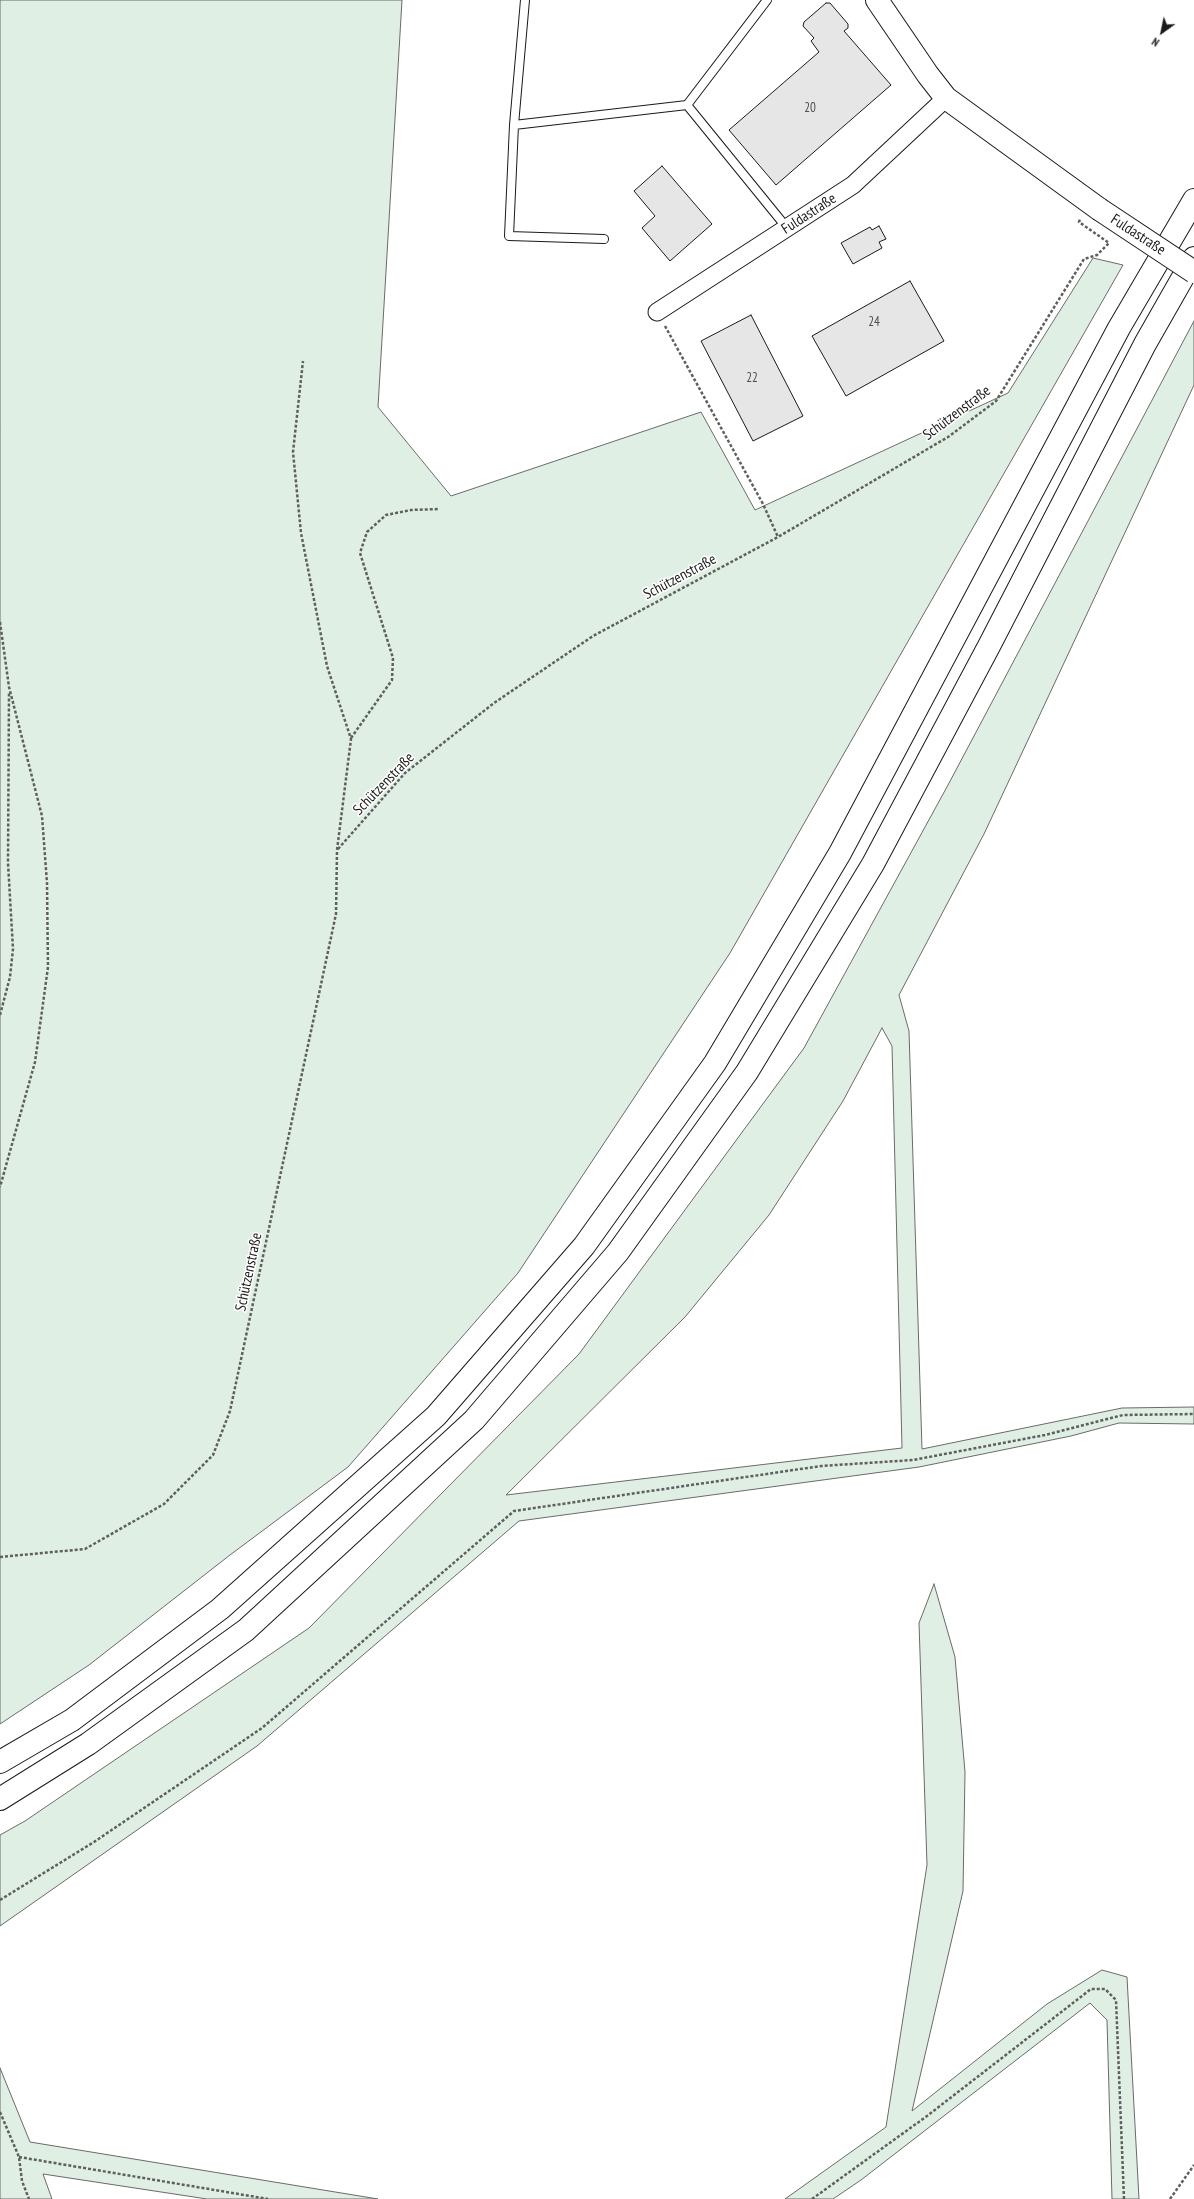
<!DOCTYPE html>
<html>
<head>
<meta charset="utf-8">
<style>
	body { margin:0 }
	#map { position:relative; width:1194px; height:2199px; overflow:hidden; background:#fff; font-family:"PT Sans Narrow",sans-serif }
	canvas { display:block }
	.north { position:absolute; left:1142px; top:12px; width:40px; height:40px; -webkit-text-stroke:3px #fff; paint-order:stroke; rotate:213deg; font-size:11px; font-weight:700; line-height:16px; text-align:center; color:#1a1a1a }
	.north::after { content:''; display:block; margin:auto; width:14px; height:18px; background:#1a1a1a; clip-path:polygon(50% 0,100% 100%,50% 72%,0 100%) }
</style>
</head>
<body>
<div id="map">
<canvas width="1194" height="2199"></canvas>
<div class="north">N</div>
</div>
<script>
const ctx = document.querySelector('canvas').getContext('2d');
ctx.lineJoin = 'round';
function fillPath(path, color) { ctx.fillStyle = color; ctx.fill(path, 'evenodd'); }
const poly = rows => new Path2D(rows.map(r => 'M' + r).join(''));
function stroke(path, color, width, dash) { ctx.strokeStyle = color; ctx.lineWidth = width; ctx.lineCap = dash ? 'butt' : 'round'; ctx.setLineDash(dash || []); ctx.stroke(path); }
function drawText(font, color, halo, rows, align = 'center') {
  ctx.font = font + ' "PT Sans Narrow",sans-serif'; ctx.lineWidth = 3; ctx.setLineDash([]); ctx.textBaseline = 'middle'; ctx.strokeStyle = halo; ctx.fillStyle = color; for (const [text, x, y, turn = 0] of rows) {
    ctx.save(); ctx.translate(x, y); ctx.rotate((+turn || 0) * Math.PI / 180); ctx.textAlign = isNaN(turn) ? turn : align; if (halo) ctx.strokeText(text, 0, 0); ctx.fillText(text, 0, 0); ctx.restore();
  }
}
const green = poly([
	[0,0,402,0,378,407,451,496,701,412,755,510,1008,393,1093,258,1123,265,730,953,518,1273,348,1467,230,1555,89,1665,0,1724,0,0],
	[1194,321,1194,385,984,834,899,995,909,1031,922,1449,1122,1408,1194,1407,1194,1424,1119,1423,1071,1436,919,1467,519,1521,257,1746,0,1926,0,1835,25,1821,309,1628,579,1354,804,1048,948,785,1194,321],
	[882,1028,892,1046,902,1448,506,1495,685,1317,769,1215,843,1101,882,1028],
	[934,1584,955,1657,965,1772,963,1891,912,2111,1047,2004,1102,1970,1127,1977,1139,2199,1112,2199,1107,2020,1090,2003,861,2180,833,2199,785,2199,886,2127,927,1865,919,1623,934,1584],
	[0,2068,30,2142,378,2199,207,2199,43,2174,52,2199,0,2199,0,2068]
]);
const building = poly([
	[826,3,830,3,848,24,848,28,844,31,891,85,776,185,729,130,819,52,811,41,814,38,803,26,804,22,826,3],
	[662,166,712,224,670,261,642,228,655,216,634,191,662,166],
	[879,226,886,239,879,242,882,248,853,264,841,243,870,227,872,230,879,226],
	[910,281,944,341,846,396,812,336,910,281],
	[751,315,803,416,753,441,701,341,751,315]
]);
const path = poly([
	[665,326,763,504,778,537],
	[0,622,9,687,42,816,47,883,48,967,35,1062,0,1187],
	[351,738,392,680,393,658,360,553,367,532,386,515,411,510,439,509],
	[338,849,405,773,494,703,593,636,778,537,948,437,996,401,1084,259,1097,255,1109,243,1079,222,1080,219],
	[0,1015,10,977,13,949,8,863,9,692],
	[0,1557,85,1549,164,1504,213,1455,230,1411,336,914,337,850,351,739,327,666,301,533,293,452,303,361],
	[0,1900,94,1842,262,1728,514,1511,821,1466,913,1460,1045,1435,1123,1415,1194,1414],
	[0,2112,19,2157,22,2181,29,2199],
	[19,2157,268,2199],
	[812,2199,927,2116,1091,1989,1105,1989,1116,2000,1124,2199],
	[1170,2199,1194,2165]
]);
const lane = poly([
	[525,0,514,125,687,105],
	[767,0,687,105,787,228],
	[514,125,509,236,604,239]
]);
const street = poly([
	[657,312,853,185,946,98]
]);
const secondary = poly([
	[877,0,928,75,946,98,1099,209]
]);
const highway = poly([
	[0,1762,72,1720,220,1609,436,1416,584,1246,715,1063,840,853,1119,328,1194,200],
	[0,1799,88,1744,246,1630,474,1420,618,1252,747,1072,873,864,989,646,1145,344,1194,258]
]);
const secondaryBridge = poly([
	[1099,209,1194,272]
]);
const numberNames = [
	["20",810,108],
	["24",874,322],
	["22",752,378]
];
const streetNames = [
	["Fuldastraße",809,214,-33],
	["Fuldastraße",1138,235,33],
	["Schützenstraße",957,413,-37],
	["Schützenstraße",680,577,-28],
	["Schützenstraße",384,784,-46],
	["Schützenstraße",249,1272,-78]
];
fillPath(green, '#e0efe3');
stroke(green, '#6a6a6a', 1);
fillPath(building, '#e6e6e6');
stroke(building, '#1a1a1a', 1);
stroke(lane, '#1a1a1a', 10);
stroke(street, '#1a1a1a', 19);
stroke(secondary, '#1a1a1a', 24);
stroke(highway, '#1a1a1a', 24);
stroke(path, '#5f5f5f', 2.5, [3, 2]);
stroke(lane, '#fff', 8);
stroke(street, '#fff', 17);
stroke(secondary, '#fff', 22);
stroke(highway, '#fff', 22);
stroke(secondaryBridge, '#1a1a1a', 24, []);
stroke(secondaryBridge, '#fff', 22);
drawText('13px', '#4d4d4d', null, numberNames);
drawText('15px', '#1a1a1a', '#fff', streetNames);
</script>
</body>
</html>
